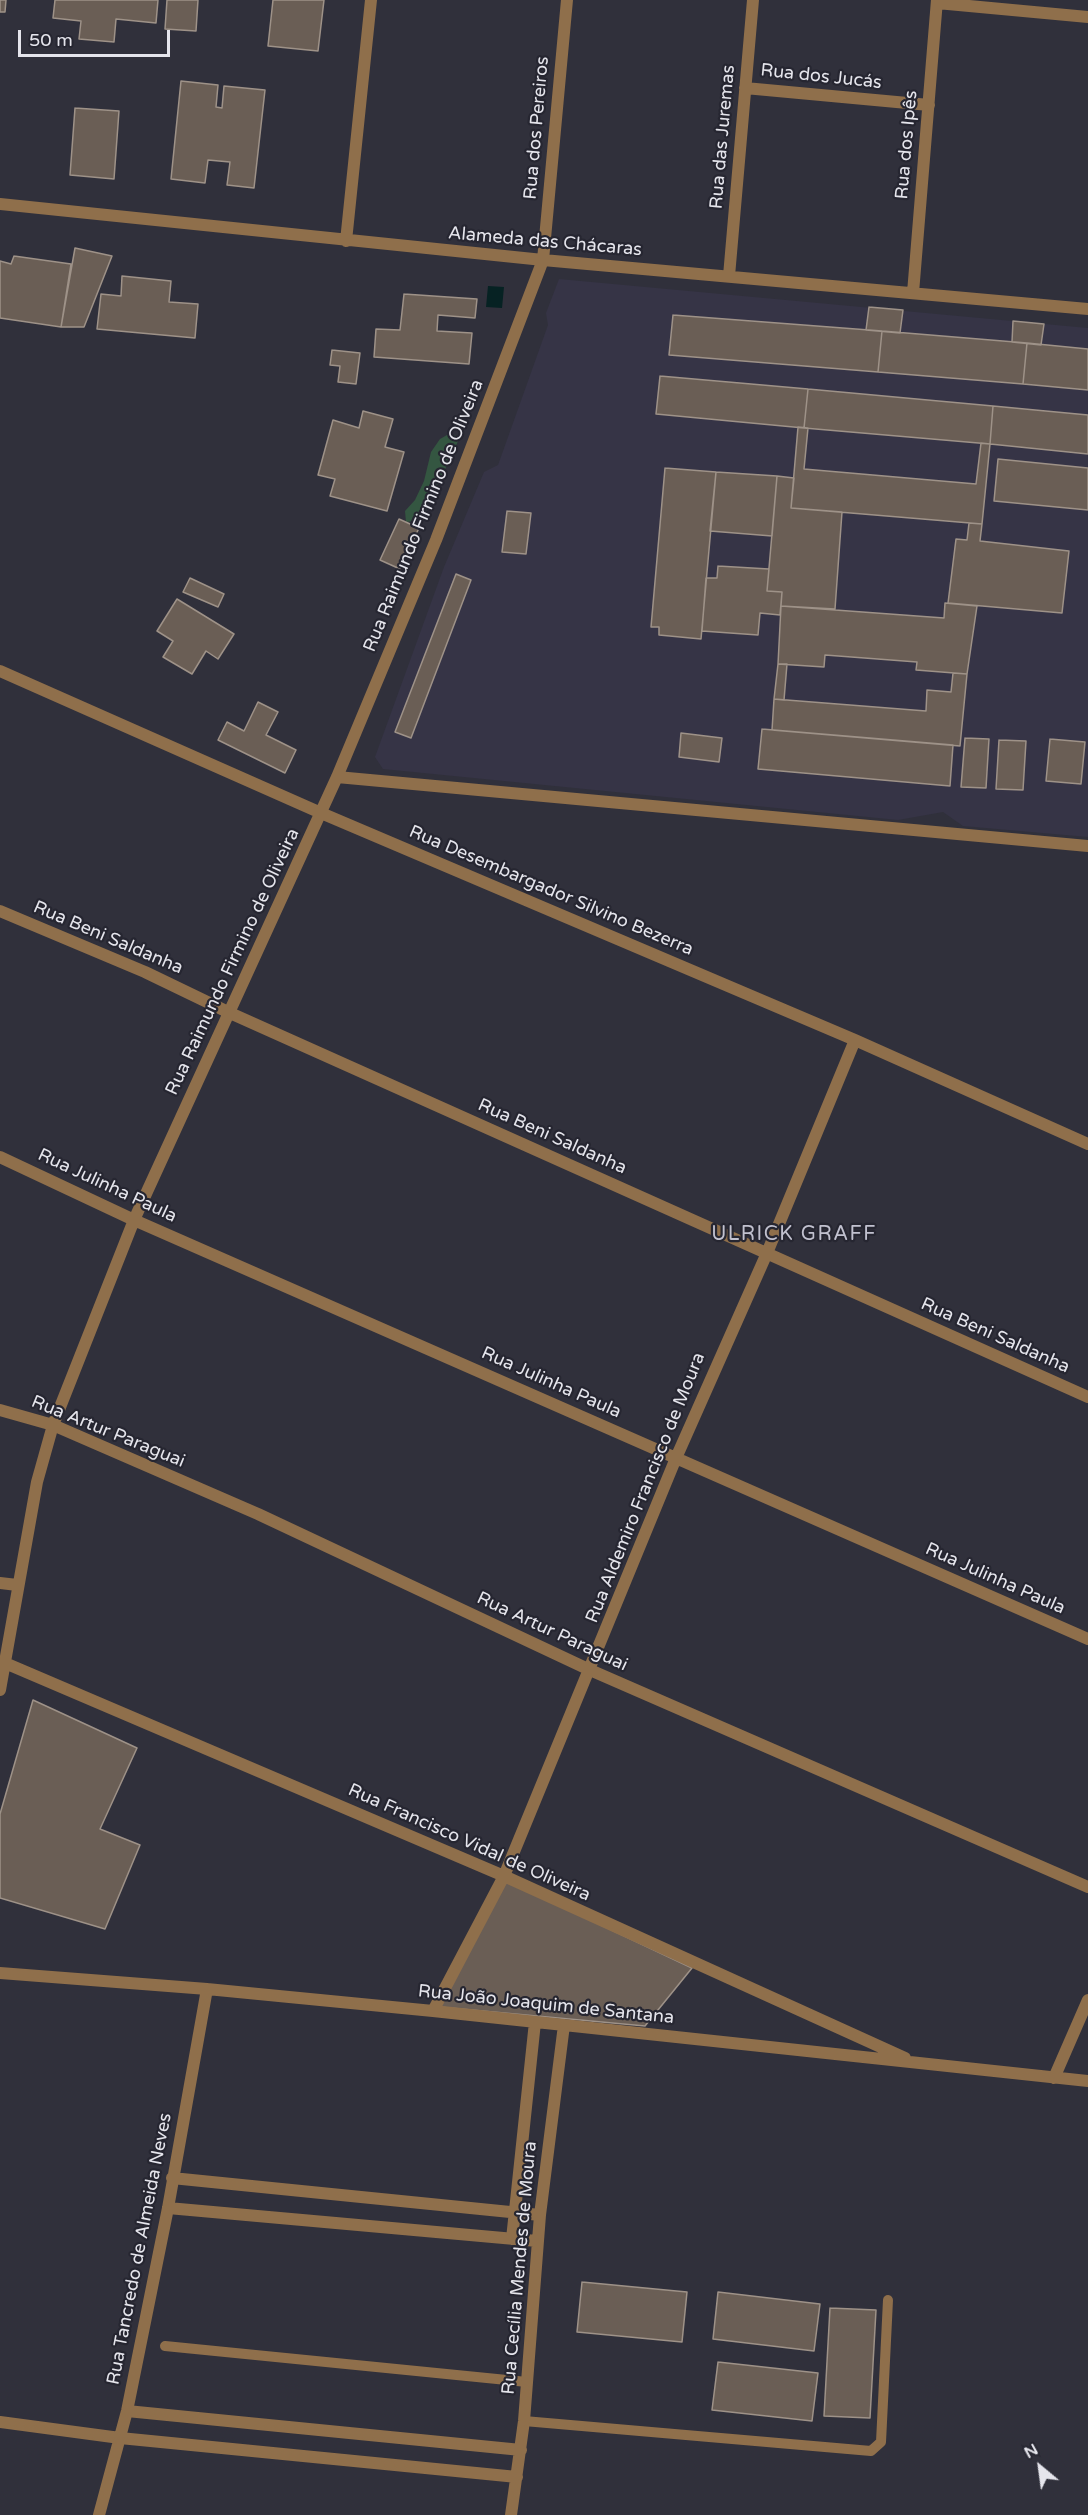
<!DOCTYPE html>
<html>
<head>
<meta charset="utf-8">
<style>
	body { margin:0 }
	#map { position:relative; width:1088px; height:2515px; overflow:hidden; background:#30303b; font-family:"Varela Round",sans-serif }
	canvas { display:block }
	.north { position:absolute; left:1010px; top:2437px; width:60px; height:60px; -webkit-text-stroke:4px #262631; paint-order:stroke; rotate:331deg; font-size:16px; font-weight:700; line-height:24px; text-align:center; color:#e5e5ec }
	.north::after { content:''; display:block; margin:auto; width:21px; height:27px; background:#e5e5ec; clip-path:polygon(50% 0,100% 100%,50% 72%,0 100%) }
	.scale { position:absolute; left:18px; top:30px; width:152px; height:27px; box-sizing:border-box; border:3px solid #e5e5ec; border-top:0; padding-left:8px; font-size:18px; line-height:21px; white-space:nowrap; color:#e5e5ec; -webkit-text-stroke:4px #262631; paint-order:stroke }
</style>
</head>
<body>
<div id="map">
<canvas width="1088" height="2515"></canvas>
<div class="north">N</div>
<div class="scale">50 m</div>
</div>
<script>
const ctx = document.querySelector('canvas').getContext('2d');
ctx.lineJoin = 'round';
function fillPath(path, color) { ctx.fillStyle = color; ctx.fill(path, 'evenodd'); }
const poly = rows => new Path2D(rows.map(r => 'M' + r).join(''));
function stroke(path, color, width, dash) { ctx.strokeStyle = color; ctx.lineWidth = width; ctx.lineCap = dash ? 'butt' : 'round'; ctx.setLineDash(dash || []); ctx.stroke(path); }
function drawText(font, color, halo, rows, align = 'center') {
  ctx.font = font + ' "Varela Round",sans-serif'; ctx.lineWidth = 4.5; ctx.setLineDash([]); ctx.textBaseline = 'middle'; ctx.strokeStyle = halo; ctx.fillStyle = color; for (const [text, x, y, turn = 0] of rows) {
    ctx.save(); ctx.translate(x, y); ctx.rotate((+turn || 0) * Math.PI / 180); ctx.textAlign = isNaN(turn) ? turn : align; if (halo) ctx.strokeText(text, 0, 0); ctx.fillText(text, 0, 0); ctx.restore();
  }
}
const built = poly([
	[559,279,1088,328,1088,837,963,826,943,812,898,820,383,769,375,757,444,567,484,472,498,465,548,325,546,313]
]);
const green = poly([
	[447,435,455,435,459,439,422,520,406,522,405,511,415,500,424,481,431,452,440,439]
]);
const water = poly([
	[488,286,504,287,502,308,486,307]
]);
const building = poly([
	[0,0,6,0,5,12,0,12,0,0],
	[55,0,158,0,156,23,116,19,114,42,79,39,81,21,53,18,55,0],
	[167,0,198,0,196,31,165,29,167,0],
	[273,0,324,0,318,51,268,46,273,0],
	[181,81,218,85,216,107,222,108,224,86,265,90,254,188,227,185,230,162,208,160,205,183,171,179,181,81],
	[75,108,119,111,114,179,70,175,75,108],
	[75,248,112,256,84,327,61,327,75,248],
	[14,256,71,264,61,327,0,318,0,261,11,264,14,256],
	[122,276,171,281,169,302,198,304,195,338,97,329,101,294,121,296,122,276],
	[404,294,477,299,475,318,438,315,437,331,472,333,469,364,374,357,376,329,400,330,404,294],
	[869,307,903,310,900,333,866,330,869,307],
	[673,315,882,331,878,372,669,355,673,315],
	[1013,321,1044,324,1041,345,1012,342,1013,321],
	[882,331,1027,343,1023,384,878,372,882,331],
	[1027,343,1088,349,1088,390,1023,384,1027,343],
	[332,350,360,353,356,384,338,382,340,366,330,365,332,350],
	[660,376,808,389,804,428,656,414,660,376],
	[808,389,993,406,990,444,804,428,808,389],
	[993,406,1088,415,1088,454,990,444,993,406],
	[363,411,393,419,385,447,404,452,387,511,330,496,335,479,318,475,333,420,359,428,363,411],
	[798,427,808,428,804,469,976,484,981,443,990,444,982,524,791,508,798,427],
	[998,459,1088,468,1088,510,994,501,998,459],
	[665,468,716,472,701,639,659,635,659,627,651,627,665,468],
	[716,472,777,476,772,536,710,531,716,472],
	[777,476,794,478,791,508,842,512,835,609,781,606,782,592,767,591,777,476],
	[507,511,531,513,526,554,502,552,507,511],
	[399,519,419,528,400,569,380,560,399,519],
	[969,523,982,524,980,541,1069,551,1062,613,948,603,956,539,967,540,969,523],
	[718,566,769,569,767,591,782,592,780,615,760,613,758,635,702,631,706,578,717,578,718,566],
	[456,574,471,580,411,738,395,732,456,574],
	[190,578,224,594,218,607,183,592,190,578],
	[177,599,234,634,218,659,206,651,192,674,163,657,173,641,157,631,177,599],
	[945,603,977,606,967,674,916,670,917,662,825,655,824,667,778,664,781,606,944,618,945,603],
	[778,664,787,664,784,700,774,699,778,664],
	[953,673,967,674,960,746,772,730,774,699,926,711,927,690,951,692,953,673],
	[258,702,278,712,266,735,296,750,285,773,218,740,227,722,244,731,258,702],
	[762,729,953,745,950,786,758,769,762,729],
	[681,733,722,738,719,762,679,757,681,733],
	[965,738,989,739,986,788,961,787,965,738],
	[1050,739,1085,742,1081,784,1046,781,1050,739],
	[999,740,1026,741,1023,790,996,789,999,740],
	[33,1700,137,1748,100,1829,140,1845,105,1929,0,1898,0,1814,33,1700],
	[506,1880,692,1968,645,2026,439,2007,506,1880],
	[582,2282,687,2292,682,2342,577,2332,582,2282],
	[718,2292,820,2304,814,2351,713,2339,718,2292],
	[830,2308,876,2310,870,2418,824,2416,830,2308],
	[718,2362,818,2373,812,2421,712,2410,718,2362]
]);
const service = poly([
	[165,2346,527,2382],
	[524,2421,871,2451,881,2442,888,2300]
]);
const minor = poly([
	[937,3,1088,17],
	[745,88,929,105],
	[0,204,543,260,1088,309],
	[346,241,371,0],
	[729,276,753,0],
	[913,293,937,0],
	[0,671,321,813,855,1040,1088,1144],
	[337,777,1088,846],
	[0,911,145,972,230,1013,1088,1397],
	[0,1157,134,1220,1088,1639],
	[0,1410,53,1425,258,1514,590,1670,1088,1887],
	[0,1583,17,1585],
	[5,1663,504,1876,905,2058],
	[0,1690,37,1482,53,1425,134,1220,337,777,436,540,543,260,567,0],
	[0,1973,207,1989,433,2011,1088,2081],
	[433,2011,504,1876,676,1458,767,1253,855,1040],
	[1054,2078,1088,2000],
	[172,2178,540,2215],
	[168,2208,537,2241],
	[512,2239,535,2022],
	[127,2411,521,2450],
	[0,2422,120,2438,517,2477],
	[99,2515,127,2411,168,2208,207,1989],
	[511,2515,524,2421,540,2215,564,2025]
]);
const streetNames = [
	["Rua dos Jucás",821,77,6],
	["Rua dos Pereiros",537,128,-85],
	["Rua das Juremas",723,137,-85],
	["Rua dos Ipês",907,145,-85],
	["Alameda das Chácaras",545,242,5],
	["Rua Raimundo Firmino de Oliveira",424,516,-68],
	["Rua Desembargador Silvino Bezerra",551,891,23],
	["Rua Beni Saldanha",108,938,23],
	["Rua Raimundo Firmino de Oliveira",233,962,-65],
	["Rua Beni Saldanha",552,1137,24],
	["Rua Julinha Paula",107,1186,25],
	["Rua Beni Saldanha",995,1336,24],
	["Rua Julinha Paula",551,1383,24],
	["Rua Artur Paraguai",108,1432,22],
	["Rua Aldemiro Francisco de Moura",646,1488,-68],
	["Rua Julinha Paula",995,1579,24],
	["Rua Artur Paraguai",552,1632,25],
	["Rua Francisco Vidal de Oliveira",469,1843,24],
	["Rua João Joaquim de Santana",546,2005,6],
	["Rua Tancredo de Almeida Neves",140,2249,-79],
	["Rua Cecília Mendes de Moura",520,2268,-85]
];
const neighbourhoodNames = [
	["ULRICK GRAFF",794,1235]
];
fillPath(built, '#363446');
fillPath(green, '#345641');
fillPath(water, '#062223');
fillPath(building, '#6a5e55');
stroke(building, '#9e9288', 1.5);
stroke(service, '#8f6f4b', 10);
stroke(minor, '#8f6f4b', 12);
drawText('18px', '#e5e5ec', '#262631', streetNames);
ctx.letterSpacing = '1.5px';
drawText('20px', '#c1c1cf', '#262631', neighbourhoodNames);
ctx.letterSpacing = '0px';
</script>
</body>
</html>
